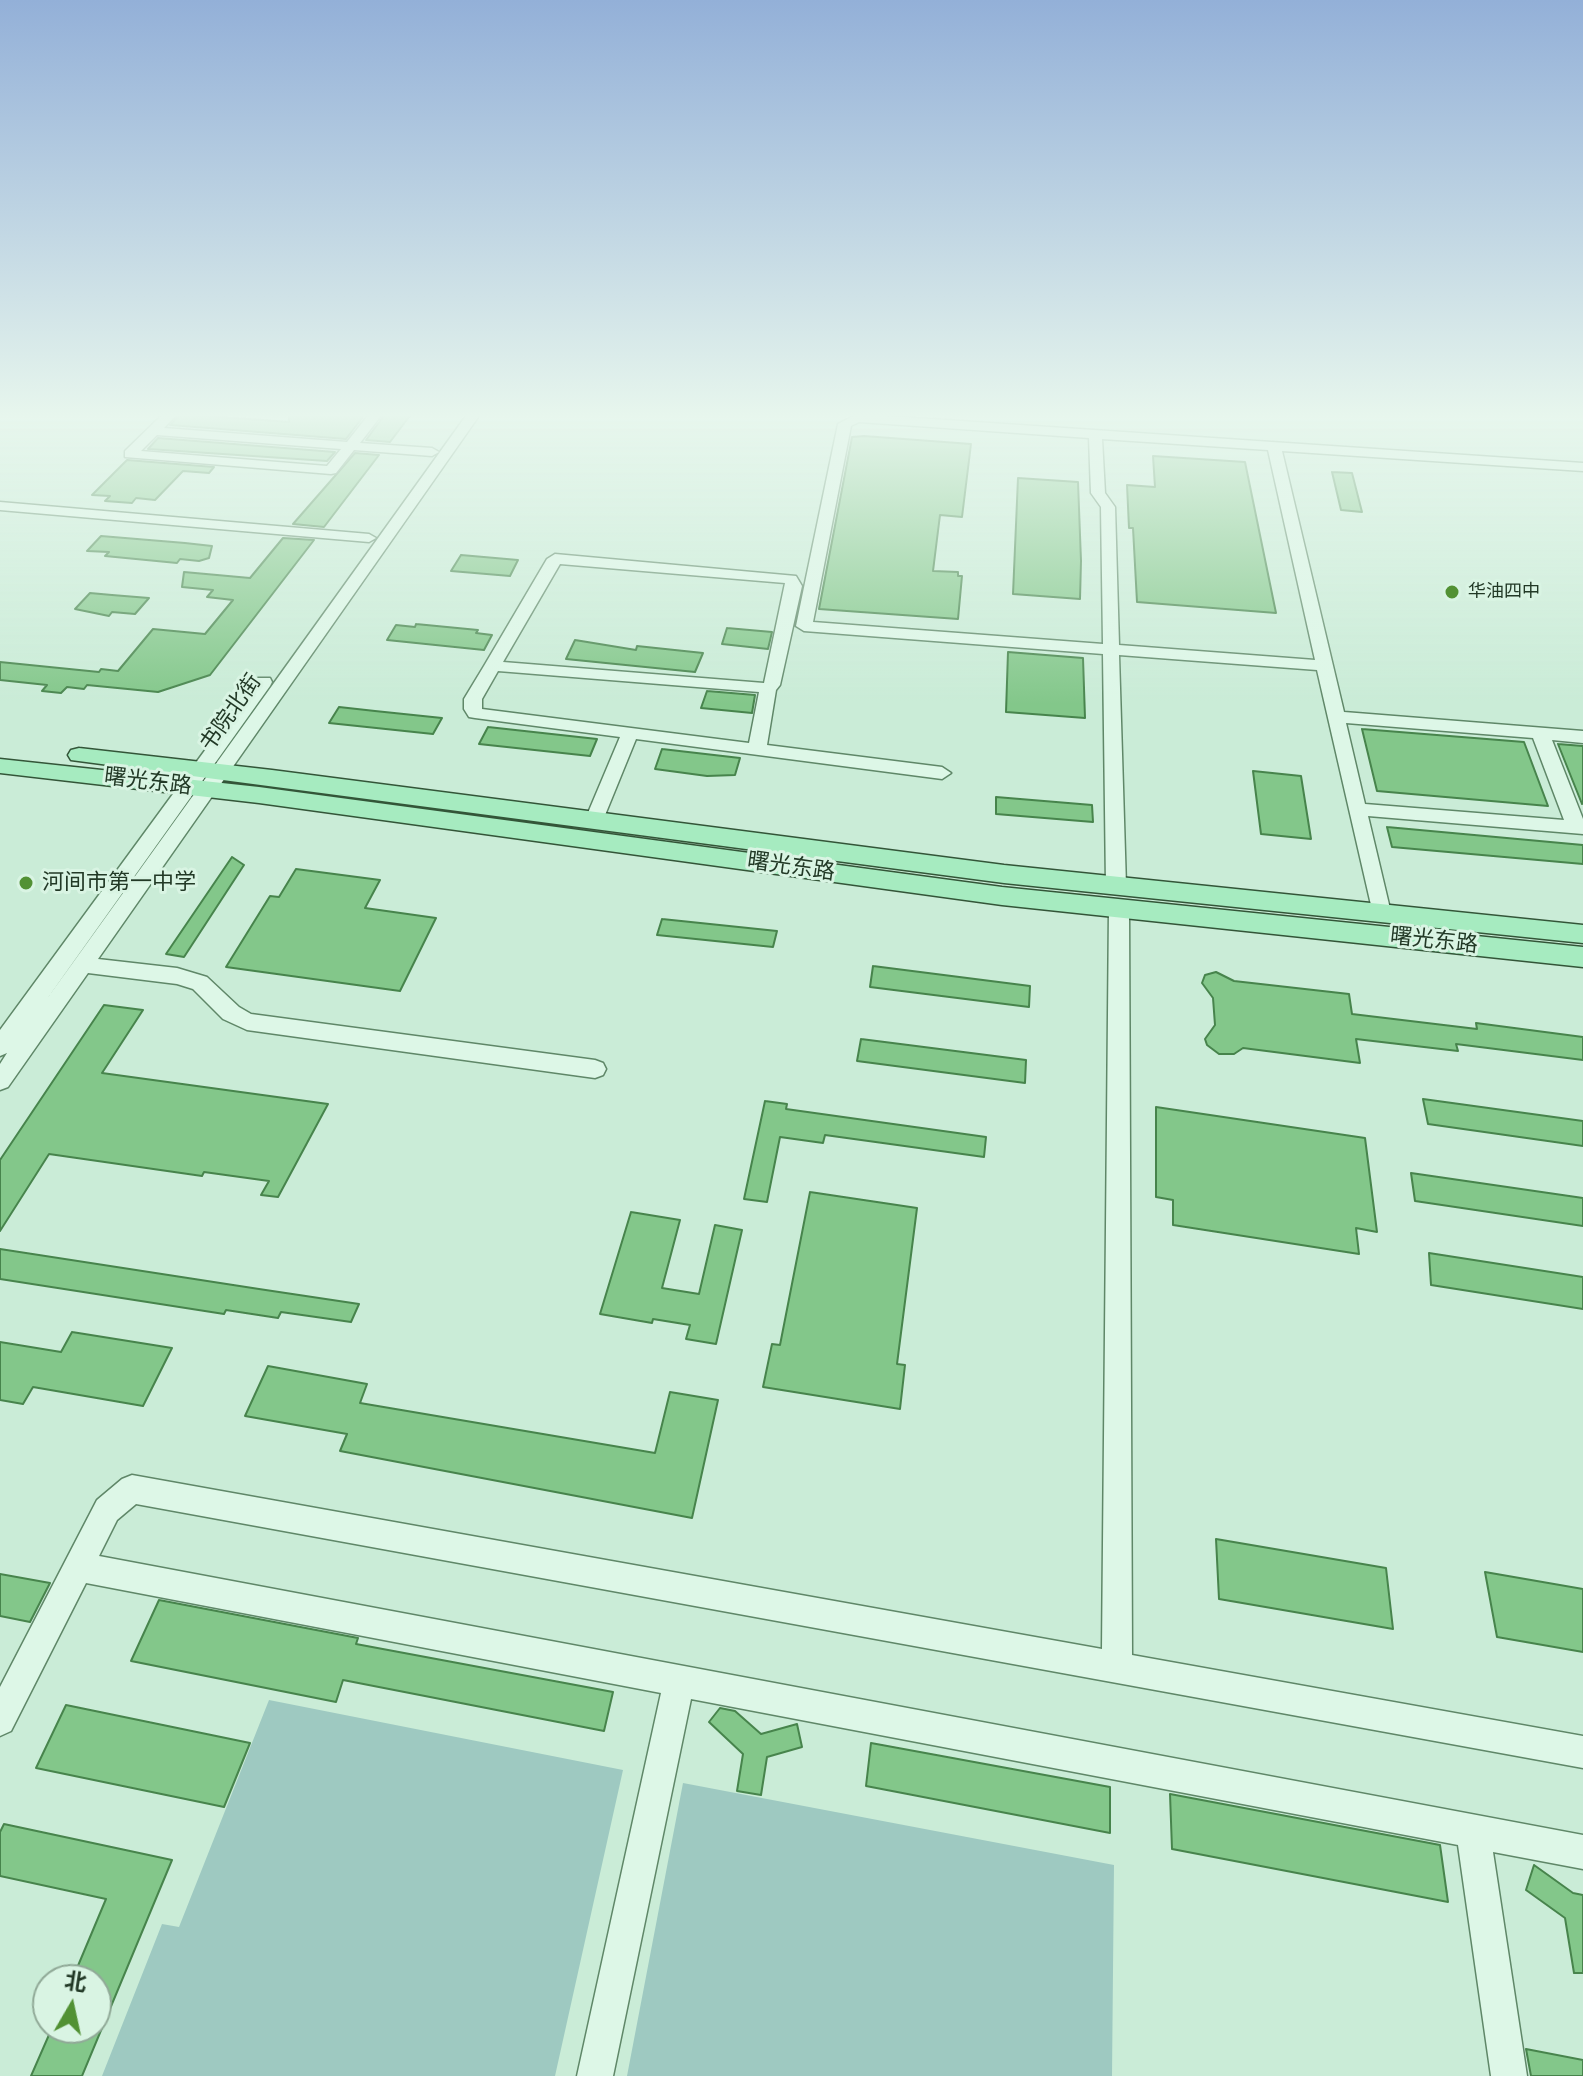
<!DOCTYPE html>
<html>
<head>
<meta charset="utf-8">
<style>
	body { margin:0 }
	#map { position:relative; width:1583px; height:2076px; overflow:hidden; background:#caecd7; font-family:Bitter,"Noto Sans SC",serif }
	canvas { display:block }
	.north { position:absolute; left:32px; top:1964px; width:80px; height:80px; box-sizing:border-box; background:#d9f4e3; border:2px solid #90a997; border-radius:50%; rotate:9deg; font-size:22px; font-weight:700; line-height:32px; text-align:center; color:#223926 }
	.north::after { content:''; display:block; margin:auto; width:28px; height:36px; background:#529134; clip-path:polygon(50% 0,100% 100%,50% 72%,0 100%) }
</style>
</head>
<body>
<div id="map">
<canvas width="1583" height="2076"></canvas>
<div class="north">北</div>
</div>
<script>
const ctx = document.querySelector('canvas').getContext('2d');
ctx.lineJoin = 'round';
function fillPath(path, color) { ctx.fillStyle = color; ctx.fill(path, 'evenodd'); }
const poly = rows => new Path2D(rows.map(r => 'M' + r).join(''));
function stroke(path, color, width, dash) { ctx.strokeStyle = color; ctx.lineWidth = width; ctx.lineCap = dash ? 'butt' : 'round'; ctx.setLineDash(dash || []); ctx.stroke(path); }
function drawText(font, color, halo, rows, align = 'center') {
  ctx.font = font + ' Bitter,"Noto Sans SC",serif'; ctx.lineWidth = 6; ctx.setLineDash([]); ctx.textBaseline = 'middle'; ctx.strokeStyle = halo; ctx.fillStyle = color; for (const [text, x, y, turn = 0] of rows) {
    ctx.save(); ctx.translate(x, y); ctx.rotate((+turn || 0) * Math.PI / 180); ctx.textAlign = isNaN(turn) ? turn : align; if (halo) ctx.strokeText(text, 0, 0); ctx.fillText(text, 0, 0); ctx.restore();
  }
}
const green = poly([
	[269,1700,623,1770,555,2076,102,2076,162,1924,179,1927],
	[683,1783,1114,1865,1112,2076,627,2076]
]);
const building = poly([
	[289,413,366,413,346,439,170,425,181,414,289,422,289,413],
	[386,413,412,413,390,442,366,440,386,413],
	[864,436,971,444,962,517,940,515,933,571,958,572,958,576,962,576,958,619,819,609,852,437,864,436],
	[158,438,335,452,327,461,148,449,158,438],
	[355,453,379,455,324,527,293,524,355,453],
	[1153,456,1245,462,1276,613,1137,602,1133,528,1129,528,1127,485,1155,487,1153,456],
	[127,460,214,467,209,473,183,471,155,500,136,498,132,503,105,501,110,496,92,495,127,460],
	[1332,472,1352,473,1362,512,1341,510,1332,472],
	[1018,478,1078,482,1081,561,1080,599,1013,594,1018,478],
	[101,536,185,543,212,546,209,558,199,561,180,559,177,563,105,556,109,552,87,551,101,536],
	[283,538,314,540,210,675,158,692,87,685,84,689,67,687,61,693,42,691,47,685,0,680,0,662,99,672,101,669,118,671,153,629,205,634,233,600,207,597,213,590,182,587,184,572,250,578,283,538],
	[461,555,518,560,510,576,451,571,461,555],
	[90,593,112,595,149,598,135,614,112,612,109,616,75,609,90,593],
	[416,624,478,630,476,633,492,635,484,650,387,640,396,625,415,627,416,624],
	[727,628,772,632,768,649,722,644,727,628],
	[575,640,636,650,637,646,703,653,695,672,566,659,575,640],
	[1008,652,1083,658,1085,718,1006,712,1008,652],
	[707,691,755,695,752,713,701,708,707,691],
	[339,707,375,711,442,718,433,734,329,723,339,707],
	[488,727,597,739,590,756,479,744,488,727],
	[1362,729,1524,742,1548,806,1377,791,1362,729],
	[1558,744,1583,746,1583,803,1582,804,1558,744],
	[662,749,740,758,735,775,707,776,655,769,662,749],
	[1253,771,1301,776,1311,839,1261,834,1253,771],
	[996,797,1092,805,1093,822,996,814,996,797],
	[1387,827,1583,845,1583,864,1392,847,1387,827],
	[232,857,244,865,184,957,166,954,232,857],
	[296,869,380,880,365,908,436,918,400,991,226,967,270,896,279,897,296,869],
	[662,919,777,931,773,947,657,935,662,919],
	[873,966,1030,986,1029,1007,870,987,873,966],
	[1216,972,1234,981,1349,994,1352,1014,1477,1029,1476,1023,1583,1037,1583,1060,1456,1044,1458,1051,1356,1039,1360,1063,1243,1048,1234,1054,1219,1054,1207,1045,1205,1039,1215,1025,1213,998,1202,983,1205,975,1216,972],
	[104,1005,143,1010,102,1073,328,1104,278,1197,261,1195,269,1181,204,1172,202,1176,49,1154,0,1231,0,1160,104,1005],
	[861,1039,1026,1060,1025,1083,857,1061,861,1039],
	[1423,1099,1583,1121,1583,1146,1428,1124,1423,1099],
	[765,1101,787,1104,786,1109,986,1137,984,1157,825,1135,823,1143,780,1137,767,1202,744,1199,765,1101],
	[1156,1107,1365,1138,1377,1232,1356,1228,1359,1254,1173,1225,1173,1200,1156,1197,1156,1107],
	[1411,1173,1583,1198,1583,1226,1415,1201,1411,1173],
	[810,1192,917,1208,897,1364,905,1365,900,1409,763,1387,772,1344,780,1345,810,1192],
	[631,1212,680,1220,662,1288,699,1294,715,1225,742,1230,716,1344,686,1339,690,1325,653,1319,652,1323,600,1314,631,1212],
	[0,1249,259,1289,359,1304,351,1322,281,1312,278,1318,226,1310,224,1314,0,1279,0,1249],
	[1429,1253,1583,1277,1583,1309,1431,1285,1429,1253],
	[72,1332,172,1348,143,1406,33,1387,23,1404,0,1400,0,1342,61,1352,72,1332],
	[268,1366,367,1384,360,1403,655,1453,670,1392,718,1400,692,1518,340,1451,347,1434,245,1416,268,1366],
	[1216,1539,1386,1568,1393,1629,1219,1599,1216,1539],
	[1485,1572,1583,1589,1583,1652,1497,1637,1485,1572],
	[0,1574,50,1583,30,1622,0,1616,0,1574],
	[159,1600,358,1638,356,1644,613,1692,604,1731,343,1680,336,1702,131,1661,159,1600],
	[66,1705,250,1743,224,1807,36,1768,66,1705],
	[720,1708,735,1711,761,1734,797,1724,802,1747,767,1757,761,1795,737,1791,743,1754,709,1722,720,1708],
	[871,1743,1110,1787,1110,1833,866,1786,871,1743],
	[1170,1794,1440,1845,1448,1902,1172,1849,1170,1794],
	[4,1824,172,1860,82,2076,31,2076,52,2028,96,2028,96,1980,72,1980,106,1899,0,1876,0,1832,4,1824],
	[1534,1865,1573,1893,1583,1895,1583,1973,1574,1973,1565,1918,1526,1890,1534,1865],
	[1526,2049,1583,2060,1583,2076,1531,2076,1526,2049]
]);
const minor = poly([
	[164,413,178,413,164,428,347,442,370,413,383,413,360,443,432,448,439,452,432,456,354,450,336,473,331,474,125,457,125,451,164,413],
	[157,435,341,449,327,466,141,451,157,435],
	[468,413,481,413,98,959,177,968,207,977,239,1007,251,1014,595,1060,603,1063,606,1069,603,1075,595,1078,247,1030,223,1019,193,989,177,984,88,973,8,1087,0,1090,0,1064,7,1053,0,1056,0,1030,258,678,270,678,272,682,270,686,44,1003,468,413],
	[857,414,1583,463,1583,471,1282,451,1344,712,1583,731,1583,743,1552,740,1583,819,1583,834,1368,816,1391,913,1388,918,1374,918,1317,670,1119,655,1126,886,1123,891,1109,891,1106,886,1103,654,804,631,796,626,838,424,857,414],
	[859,422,1089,438,1091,493,1101,507,1103,644,813,622,851,426,859,422],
	[1102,439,1268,450,1315,660,1119,645,1115,507,1105,493,1102,439],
	[1346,723,1533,738,1564,820,1365,804,1346,723],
	[0,502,369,534,376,538,369,542,0,510,0,502],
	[555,554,796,576,802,586,780,685,776,690,767,745,942,767,951,773,942,779,636,739,603,820,601,824,587,824,585,820,620,737,475,718,469,717,464,709,464,699,484,666,547,559,555,554],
	[560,564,785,583,764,683,503,662,560,564],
	[498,671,759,692,749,743,482,709,482,699,498,671],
	[1119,901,1126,903,1129,908,1132,1655,1583,1736,1583,1768,136,1504,117,1520,99,1556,1583,1835,1583,1869,1493,1852,1527,2076,1491,2076,1458,1845,691,1699,613,2076,577,2076,661,1693,86,1583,11,1731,0,1736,0,1687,97,1500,122,1479,132,1475,1102,1649,1109,908,1112,903,1119,901]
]);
const major = poly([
	[79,748,272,770,1004,865,1583,925,1583,943,1004,883,71,760,68,755,71,750,79,748],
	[0,759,259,787,1002,887,1583,947,1583,967,1002,905,259,803,0,773,0,759]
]);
const markers = [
	[1452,592,8,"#529134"],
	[26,883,8,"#529134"]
];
const farPoinames = [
	["华油四中",1468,592]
];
const streetNames = [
	["书院北街",231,713,-55],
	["曙光东路",148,782,7],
	["曙光东路",791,867,8],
	["曙光东路",1434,941,6]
];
const poiNames = [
	["河间市第一中学",42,883]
];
fillPath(green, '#9ec9c1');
fillPath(building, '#83c78a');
stroke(building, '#47844c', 2);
stroke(minor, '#5f8768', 3);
stroke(major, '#335538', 3);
fillPath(minor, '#ddf7e7');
fillPath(major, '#a6ebc0');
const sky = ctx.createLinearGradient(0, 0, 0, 704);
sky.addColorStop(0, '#93b0d8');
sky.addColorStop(0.59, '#e7f6ed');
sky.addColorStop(1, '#e7f6ed00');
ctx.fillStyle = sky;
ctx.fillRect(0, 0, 1583, 704);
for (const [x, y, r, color] of markers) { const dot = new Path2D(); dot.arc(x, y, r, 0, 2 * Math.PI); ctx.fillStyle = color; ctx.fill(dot); stroke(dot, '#d9f4e3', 3); }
drawText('18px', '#223926', '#d9f4e3', farPoinames, 'left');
drawText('22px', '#223926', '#d9f4e3', streetNames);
drawText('22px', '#223926', '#d9f4e3', poiNames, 'left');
</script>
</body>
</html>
